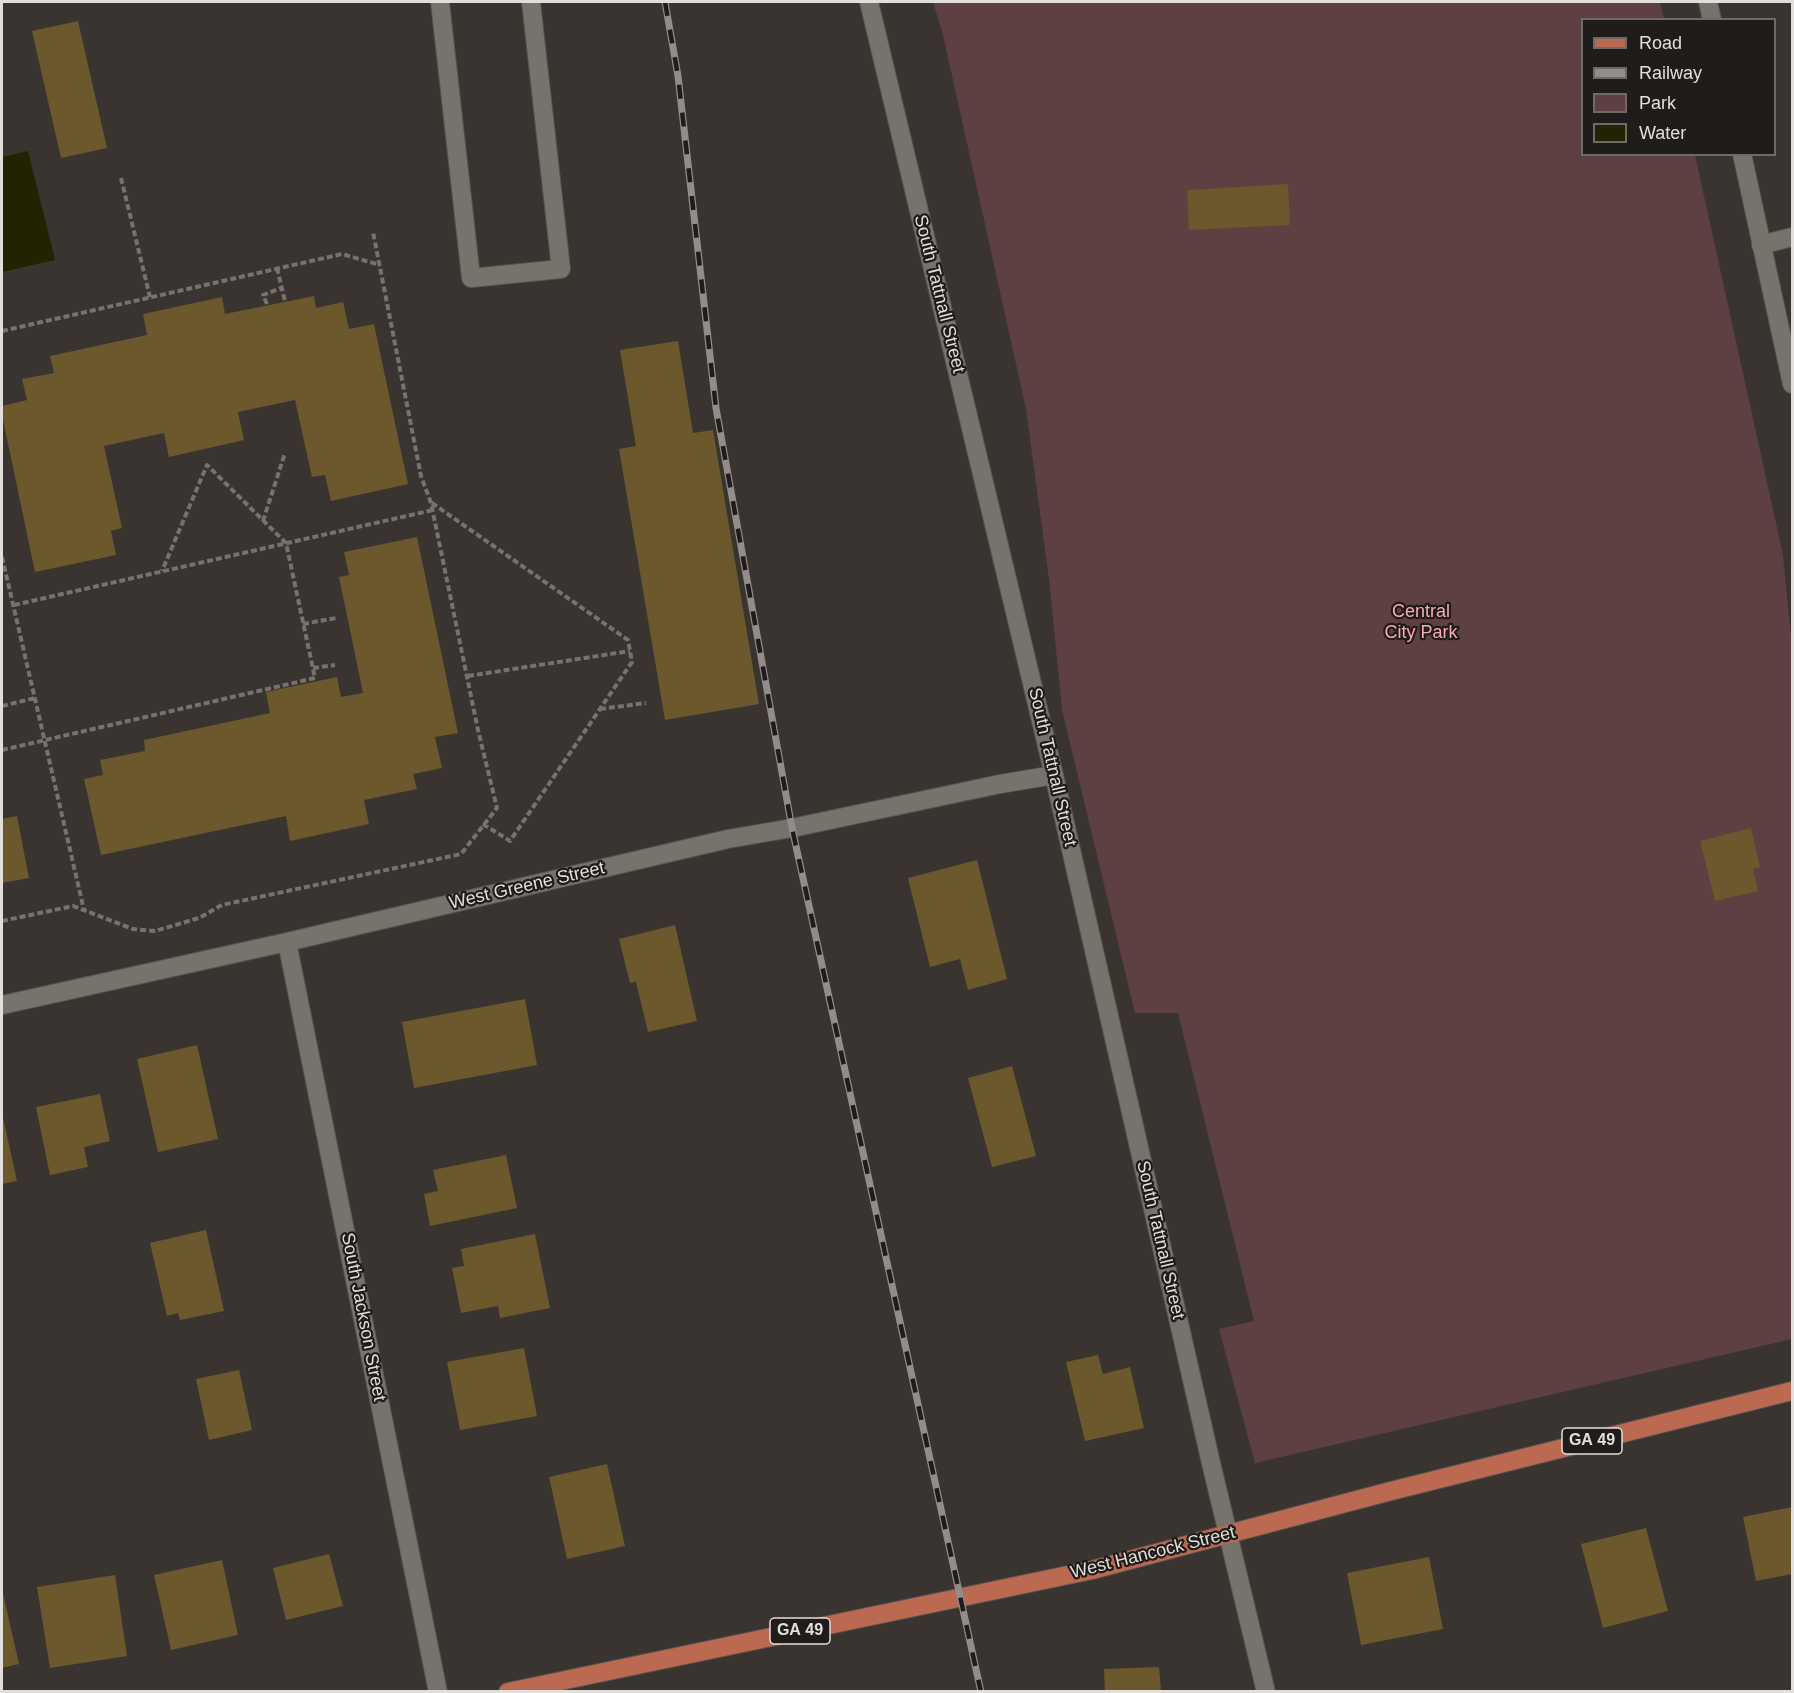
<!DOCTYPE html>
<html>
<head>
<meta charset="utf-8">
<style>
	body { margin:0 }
	#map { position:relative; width:1794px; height:1693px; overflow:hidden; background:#39342f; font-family:Arial,sans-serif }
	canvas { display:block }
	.frame { position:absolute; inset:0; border:3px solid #e2dedc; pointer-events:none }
	.legend { position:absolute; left:1581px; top:18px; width:195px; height:138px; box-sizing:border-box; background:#1f1c1a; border:2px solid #6d6a68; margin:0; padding:8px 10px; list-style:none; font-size:18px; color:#e2dedc }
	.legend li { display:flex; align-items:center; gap:12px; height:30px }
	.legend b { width:30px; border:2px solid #6d6a68 }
</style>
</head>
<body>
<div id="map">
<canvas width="1794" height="1693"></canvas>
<div class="frame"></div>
<ul class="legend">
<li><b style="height:8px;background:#bb6a51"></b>Road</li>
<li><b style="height:8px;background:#928d8a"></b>Railway</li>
<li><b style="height:16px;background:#5e3f42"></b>Park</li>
<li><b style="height:16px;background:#232302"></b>Water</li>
</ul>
</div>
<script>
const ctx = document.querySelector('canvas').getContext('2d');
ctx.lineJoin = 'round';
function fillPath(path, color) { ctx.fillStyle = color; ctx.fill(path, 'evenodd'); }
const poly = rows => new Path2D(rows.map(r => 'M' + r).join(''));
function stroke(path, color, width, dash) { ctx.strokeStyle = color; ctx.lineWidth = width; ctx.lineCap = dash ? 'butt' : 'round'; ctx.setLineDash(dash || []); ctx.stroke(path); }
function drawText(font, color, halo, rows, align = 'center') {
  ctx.font = font + ' Arial,sans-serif'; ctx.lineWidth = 4.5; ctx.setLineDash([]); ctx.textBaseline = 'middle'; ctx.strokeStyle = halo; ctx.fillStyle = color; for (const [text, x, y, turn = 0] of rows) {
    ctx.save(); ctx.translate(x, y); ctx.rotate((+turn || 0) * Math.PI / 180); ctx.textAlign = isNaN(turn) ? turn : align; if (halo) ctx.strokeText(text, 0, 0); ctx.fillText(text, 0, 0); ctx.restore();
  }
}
const green = poly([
	[933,2,1660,2,1664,19,1582,20,1582,154,1695,155,1783,555,1792,647,1792,1339,1255,1463,1219,1329,1254,1321,1178,1013,1135,1013,1062,710,1049,579,1026,409,943,35]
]);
const water = poly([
	[28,151,55,260,2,272,2,157]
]);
const building = poly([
	[78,21,107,148,61,158,32,31],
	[1288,184,1290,225,1189,230,1187,190],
	[314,296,316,308,343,302,349,329,374,324,408,484,331,501,325,475,312,477,295,400,238,412,244,440,169,457,164,433,104,446,122,528,111,531,116,555,35,572,2,415,2,406,27,400,22,379,54,373,50,356,147,335,143,314,222,297,225,314],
	[678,341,693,433,713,430,759,704,665,720,619,449,636,446,620,350],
	[417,537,458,733,435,737,442,768,413,774,417,789,364,800,369,824,290,841,286,816,101,855,84,779,103,775,100,760,145,751,144,740,270,713,266,692,337,677,341,697,363,693,339,577,349,575,344,552],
	[17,816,29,878,2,883,2,819],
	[1751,828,1760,867,1753,869,1758,891,1715,901,1700,841],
	[977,860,1007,979,968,990,960,959,930,967,908,878],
	[675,925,697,1021,648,1032,636,982,630,983,619,939],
	[525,999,537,1065,414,1088,402,1022],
	[197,1045,218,1139,158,1152,137,1059],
	[1012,1066,1036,1156,992,1167,968,1078],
	[100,1094,110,1141,84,1147,88,1167,50,1175,36,1107],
	[2,1113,17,1181,2,1184],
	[506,1155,517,1208,430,1226,424,1194,438,1191,433,1170],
	[206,1230,224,1311,180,1320,178,1313,167,1316,150,1243],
	[535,1234,550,1308,500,1318,498,1306,461,1313,452,1268,464,1266,461,1249],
	[524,1348,537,1416,460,1430,447,1362],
	[1098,1355,1103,1374,1130,1367,1144,1428,1085,1441,1066,1362],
	[239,1370,252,1430,209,1440,196,1379],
	[607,1464,625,1546,567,1559,549,1477],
	[1792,1507,1792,1574,1756,1581,1743,1517],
	[1646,1528,1668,1611,1603,1628,1581,1544],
	[329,1554,343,1606,286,1620,273,1568],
	[1429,1557,1443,1629,1361,1645,1347,1573],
	[222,1560,238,1635,171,1650,154,1575],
	[115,1575,127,1656,50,1668,37,1587],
	[2,1589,19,1664,2,1668],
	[1159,1667,1161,1692,1105,1692,1104,1669]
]);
const path = poly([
	[121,178,150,297],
	[277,268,285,301],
	[267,304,263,295,281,288],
	[2,331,342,254,380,265],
	[432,503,628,640,632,662,510,841,483,824],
	[263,521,285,453],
	[2,557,84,910],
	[14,605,433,510],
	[303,624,336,618],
	[313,668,335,665],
	[468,676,630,651],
	[2,706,35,698],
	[600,709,646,703],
	[2,750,315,678,286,543,207,465,162,571],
	[2,921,73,906,133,929,155,931,199,918,222,905,461,854,497,808,478,730,431,503,421,476,373,232]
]);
const service = poly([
	[440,2,471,278,561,269,531,2],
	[1761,245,1792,237]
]);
const minor = poly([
	[869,2,1054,775,1211,1463,1266,1692],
	[1708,2,1712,20],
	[1742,154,1792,384],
	[287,942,438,1692],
	[2,1005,287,942,728,839,792,828,1000,784,1054,775]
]);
const primary = poly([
	[508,1692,1092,1570,1391,1491,1792,1391]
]);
const rail = poly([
	[665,2,678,76,716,408,792,828,981,1692]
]);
const shields = [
	[1592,1441,60],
	[800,1631,60]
];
const shieldNames = [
	["GA 49",1592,1441],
	["GA 49",800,1631]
];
const streetNames = [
	["South Tattnall Street",939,294,76],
	["South Tattnall Street",1052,767,77],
	["West Greene Street",527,886,-13],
	["South Tattnall Street",1160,1240,77],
	["South Jackson Street",363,1317,79],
	["West Hancock Street",1153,1553,-14]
];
const parkNames = [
	["Central",1421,612],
	["City Park",1421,633]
];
fillPath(green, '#5e3f42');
fillPath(water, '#232302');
fillPath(building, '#6b582d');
stroke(service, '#57524e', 20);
stroke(minor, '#57524e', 20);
stroke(primary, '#57524e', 20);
stroke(path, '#77726e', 4, [6, 3]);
stroke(service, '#78726d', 18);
stroke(minor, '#78726d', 18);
stroke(primary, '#bb6a51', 18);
stroke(rail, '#928d8a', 7);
stroke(rail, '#1f1c1a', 4.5, [14]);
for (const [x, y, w] of shields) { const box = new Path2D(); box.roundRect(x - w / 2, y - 13, w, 26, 4.5); ctx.fillStyle = '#1f1c1a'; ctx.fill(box); stroke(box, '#e2dedc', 1.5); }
drawText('bold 16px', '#e2dedc', null, shieldNames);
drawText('18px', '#e2dedc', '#1f1c1a', streetNames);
drawText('18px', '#faaab3', '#1f1c1a', parkNames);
</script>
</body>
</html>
